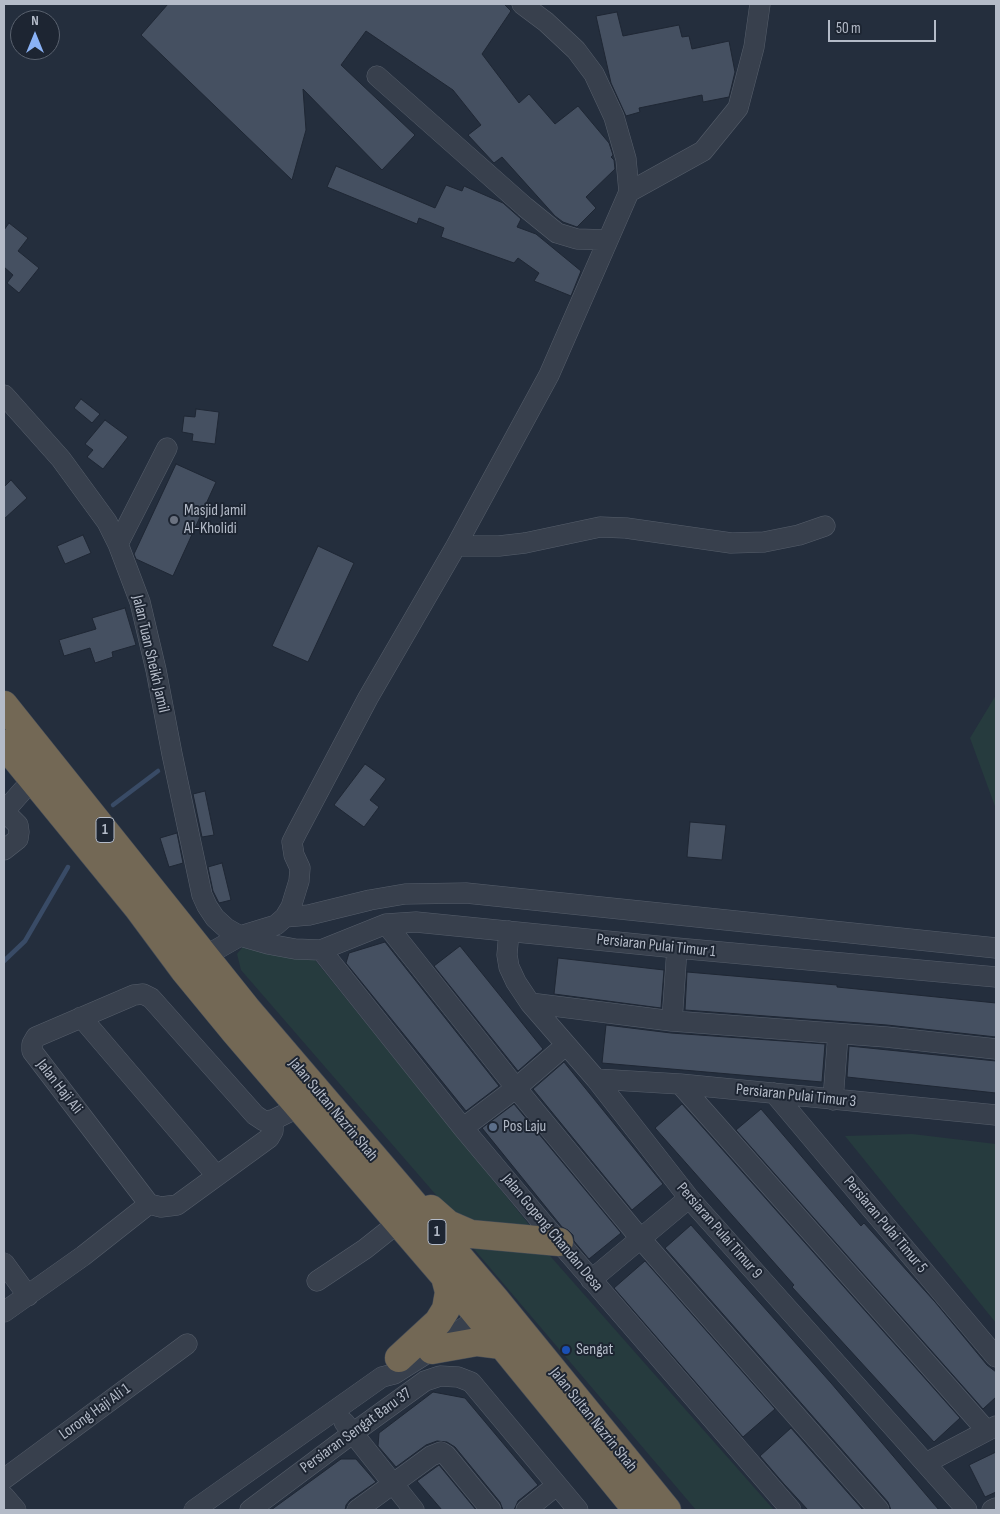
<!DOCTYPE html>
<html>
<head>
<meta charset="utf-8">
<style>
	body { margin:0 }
	#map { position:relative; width:1000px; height:1514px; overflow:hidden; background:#242e3d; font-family:"Sofia Sans Condensed",sans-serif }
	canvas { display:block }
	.frame { position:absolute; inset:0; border:5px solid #b4bbc8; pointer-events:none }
	.north { position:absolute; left:10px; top:10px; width:50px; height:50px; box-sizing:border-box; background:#1d2532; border:1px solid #59616e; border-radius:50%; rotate:0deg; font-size:14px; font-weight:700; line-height:20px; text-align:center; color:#b4bbc8 }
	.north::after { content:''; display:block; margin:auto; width:18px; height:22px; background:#8ab2f6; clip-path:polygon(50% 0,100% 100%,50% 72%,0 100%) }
	.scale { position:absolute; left:828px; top:20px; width:108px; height:22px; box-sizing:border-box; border:2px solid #b4bbc8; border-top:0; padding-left:6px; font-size:15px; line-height:18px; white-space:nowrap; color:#b4bbc8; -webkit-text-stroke:4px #1d2532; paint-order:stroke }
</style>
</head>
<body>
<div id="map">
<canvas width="1000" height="1514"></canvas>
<div class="frame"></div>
<div class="north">N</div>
<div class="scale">50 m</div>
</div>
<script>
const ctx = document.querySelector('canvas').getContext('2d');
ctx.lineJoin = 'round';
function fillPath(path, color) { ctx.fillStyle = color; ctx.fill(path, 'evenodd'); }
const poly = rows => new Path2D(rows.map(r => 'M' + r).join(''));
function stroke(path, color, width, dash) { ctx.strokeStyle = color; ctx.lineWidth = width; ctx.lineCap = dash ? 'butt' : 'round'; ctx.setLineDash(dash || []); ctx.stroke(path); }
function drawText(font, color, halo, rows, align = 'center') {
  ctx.font = font + ' "Sofia Sans Condensed",sans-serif'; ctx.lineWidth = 4; ctx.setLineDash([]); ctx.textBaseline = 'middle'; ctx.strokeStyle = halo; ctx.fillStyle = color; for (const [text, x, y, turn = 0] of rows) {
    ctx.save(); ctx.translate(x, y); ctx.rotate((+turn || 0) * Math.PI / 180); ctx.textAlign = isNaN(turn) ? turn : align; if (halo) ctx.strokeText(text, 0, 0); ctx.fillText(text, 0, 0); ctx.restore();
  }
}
const green = poly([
	[996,695,996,809,970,738],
	[245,944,283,957,315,960,535,1232,456,1218,241,970,237,954],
	[912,1134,996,1144,996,1323,845,1136],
	[468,1242,544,1249,774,1510,696,1510]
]);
const stream = poly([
	[113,805,158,771],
	[4,961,25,941,68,867]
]);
const building = poly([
	[168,4,504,4,511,11,482,54,519,103,529,94,555,124,578,106,609,143,613,155,611,157,614,160,615,169,586,197,596,208,577,227,563,222,555,216,502,157,494,163,468,135,481,125,453,90,366,31,341,65,415,135,382,170,303,89,306,130,292,180,141,35,168,4],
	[617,12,623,36,679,25,682,37,689,36,692,49,729,41,735,72,729,97,703,102,702,95,639,108,640,112,626,116,611,83,596,16,617,12],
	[336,166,435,208,446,185,462,191,464,186,503,203,521,219,517,227,536,234,581,271,571,296,534,281,539,273,518,258,514,263,441,237,444,228,419,218,417,224,327,187,336,166],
	[9,223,28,238,18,251,39,268,19,293,7,283,13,275,4,267,4,230,9,223],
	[81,399,100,414,92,423,74,408,81,399],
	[196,409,219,412,215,444,192,441,193,434,182,432,184,416,195,417,196,409],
	[105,420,128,437,103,469,87,457,93,450,85,444,105,420],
	[176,464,216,482,173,576,136,559,134,554,176,464],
	[11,480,27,498,4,519,4,487,11,480],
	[83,535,91,553,65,564,57,546,83,535],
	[318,546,354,563,308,662,272,646,318,546],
	[125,608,136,645,112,652,113,657,95,663,90,648,64,656,59,640,96,629,92,618,125,608],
	[365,764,386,779,370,800,379,807,364,827,334,805,365,764],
	[205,791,214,835,202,837,193,794,205,791],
	[690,822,726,825,722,860,687,857,690,822],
	[177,833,183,863,169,867,160,838,177,833],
	[222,863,231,900,219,903,213,891,208,867,222,863],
	[385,942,499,1086,466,1111,346,963,349,953,385,942],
	[460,946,543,1049,518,1071,434,966,460,946],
	[558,958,664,970,661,1008,554,994,558,958],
	[687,972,837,985,837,987,996,1003,996,1037,887,1025,685,1010,687,972],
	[606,1025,671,1033,825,1044,822,1082,602,1063,606,1025],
	[849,1046,996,1061,996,1093,847,1077,849,1046],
	[564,1062,663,1184,632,1210,533,1089,564,1062],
	[514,1104,621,1233,589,1259,574,1241,573,1235,568,1230,562,1227,482,1128,514,1104],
	[682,1104,960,1418,934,1442,792,1287,794,1285,655,1128,682,1104],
	[761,1109,861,1226,864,1223,935,1302,987,1365,996,1372,996,1397,983,1409,736,1130,761,1109],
	[691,1225,831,1383,939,1510,891,1510,888,1502,665,1248,691,1225],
	[645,1261,775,1409,743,1437,614,1288,645,1261],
	[433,1392,465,1398,538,1485,518,1501,514,1510,503,1510,500,1502,455,1447,447,1442,437,1441,426,1445,396,1467,378,1446,379,1433,433,1392],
	[791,1428,863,1510,808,1510,784,1484,760,1456,791,1428],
	[996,1452,996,1492,985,1497,969,1465,996,1452],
	[341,1459,356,1459,376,1482,350,1500,346,1505,345,1510,271,1510,341,1459],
	[439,1465,476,1510,442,1510,417,1481,439,1465]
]);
const minor = poly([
	[377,76,525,207,557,233,577,239,608,240],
	[629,192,703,151,738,108,754,47,760,4],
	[4,395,61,459,107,522,118,544,140,602,156,670,172,754,202,895,207,906,215,918,226,928,240,936,268,944,295,949,321,950,386,924,416,922,677,948,996,977],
	[118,544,167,448],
	[456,546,499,546,525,543,600,527,626,528,731,543,764,542,799,535,825,526],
	[4,850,18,839,19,832,18,825,8,815,7,811,9,806,32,780],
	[285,917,309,915,370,900,405,894,466,893,996,948],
	[386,924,516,1088,640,1238,879,1510],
	[509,931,507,955,509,967,516,982,530,1003,596,1079,689,1198,967,1510],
	[321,950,463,1128,541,1221,791,1510],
	[205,956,240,936,276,925,285,917,291,907,299,881,300,868,294,855,292,842,297,832,368,698,456,546,549,375,629,192,626,159,614,117,594,74,576,50,546,22,522,4],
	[530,1003,672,1021,886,1037,996,1049],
	[81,1017,216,1175],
	[672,1021,677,948],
	[596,1079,680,1084,996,1115],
	[680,1084,986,1430],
	[774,1093,996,1357],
	[833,1100,838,1034],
	[463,1128,516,1088,566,1045],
	[149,1204,161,1207,177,1205,269,1138,273,1131,273,1120],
	[4,1263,28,1296],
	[591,1280,689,1198],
	[317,1281,365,1249,399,1222],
	[4,1312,83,1256,149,1204,32,1051,32,1044,36,1037,134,995,143,994,151,998,255,1115,264,1121,273,1120,299,1107],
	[344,1422,414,1510],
	[926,1463,996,1426],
	[4,1479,187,1344],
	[4,1496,16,1510],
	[194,1510,382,1377,394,1374,432,1350,479,1317],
	[250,1510,353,1433,425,1381,440,1376,458,1377,471,1382,578,1510],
	[357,1510,431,1456,441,1452,446,1455,491,1510],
	[526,1510,557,1485],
	[992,1510,996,1508]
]);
const highway = poly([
	[4,705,247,1009,495,1299,667,1510],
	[4,744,138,908,184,970,235,1032,471,1307,637,1510],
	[431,1209,448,1224,471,1234,559,1242],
	[432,1350,477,1342,501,1345],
	[399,1358,438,1322,446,1309,449,1292,445,1277]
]);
const markers = [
	[174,520,5,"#6b7280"],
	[493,1127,5,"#5c6f8a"],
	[566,1350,5,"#1a4fb4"]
];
const shields = [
	[105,830,18],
	[437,1232,18]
];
const shieldNames = [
	["1",105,830],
	["1",437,1232]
];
const poiNames = [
	["Masjid Jamil",184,511],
	["Al-Kholidi",184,529],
	["Pos Laju",503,1127],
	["Sengat",576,1350]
];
const streetNames = [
	["Jalan Tuan Sheikh Jamil",150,654,77],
	["Persiaran Pulai Timur 1",656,946,6],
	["Jalan Haji Ali",59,1087,52],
	["Persiaran Pulai Timur 3",796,1096,6],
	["Jalan Sultan Nazrin Shah",333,1110,50],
	["Persiaran Pulai Timur 5",885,1225,50],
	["Persiaran Pulai Timur 9",719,1231,49],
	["Jalan Gopeng Chandan Desa",552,1233,50],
	["Lorong Haji Ali 1",95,1412,-36],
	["Jalan Sultan Nazrin Shah",593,1420,51],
	["Persiaran Sengat Baru 37",356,1431,-36]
];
fillPath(green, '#263b3e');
stroke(stream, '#394b66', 4.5);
fillPath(building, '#455061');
stroke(building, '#1f2734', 1);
stroke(minor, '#565e6b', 21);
stroke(highway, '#434b58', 29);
stroke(minor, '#38404d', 20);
stroke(highway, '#736855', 28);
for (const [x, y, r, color] of markers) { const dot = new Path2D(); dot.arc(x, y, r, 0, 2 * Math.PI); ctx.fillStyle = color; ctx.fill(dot); stroke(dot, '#1d2532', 2); }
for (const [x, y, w] of shields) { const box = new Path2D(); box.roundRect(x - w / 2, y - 12.5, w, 25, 4); ctx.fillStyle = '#1d2532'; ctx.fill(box); stroke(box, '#b4bbc8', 1); }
drawText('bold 15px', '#b4bbc8', null, shieldNames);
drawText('16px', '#b4bbc8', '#1d2532', poiNames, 'left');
drawText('16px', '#b4bbc8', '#1d2532', streetNames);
</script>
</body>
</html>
